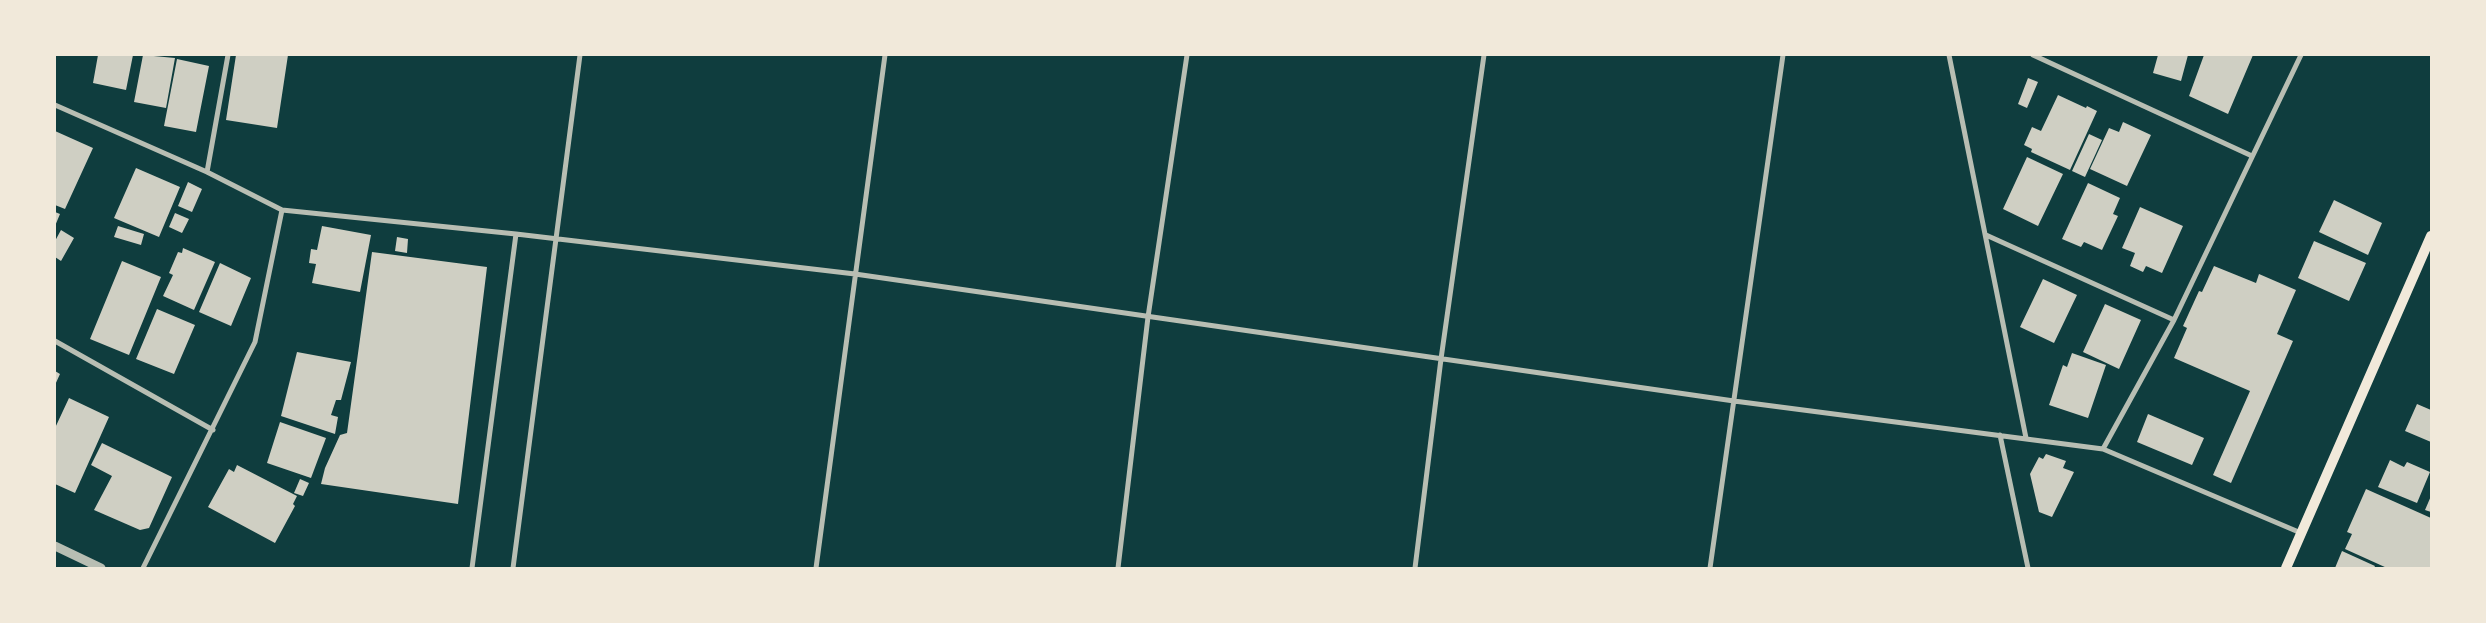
<!DOCTYPE html>
<html>
<head>
<meta charset="utf-8">
<style>
	body { margin:0 }
	#map { position:relative; width:2486px; height:623px; overflow:hidden; background:#0f3d3e; font-family:Commissioner,sans-serif }
	canvas { display:block }
	.frame { position:absolute; inset:0; border:56px solid #f1e9da; pointer-events:none }
</style>
</head>
<body>
<div id="map">
<canvas width="2486" height="623"></canvas>
<div class="frame"></div>
</div>
<script>
const ctx = document.querySelector('canvas').getContext('2d');
ctx.lineJoin = 'round';
function fillPath(path, color) { ctx.fillStyle = color; ctx.fill(path, 'evenodd'); }
const poly = rows => new Path2D(rows.map(r => 'M' + r).join(''));
function stroke(path, color, width, dash) { ctx.strokeStyle = color; ctx.lineWidth = width; ctx.lineCap = dash ? 'butt' : 'round'; ctx.setLineDash(dash || []); ctx.stroke(path); }
const building = poly([
	[98,55,133,55,126,90,93,83],
	[143,55,175,58,166,108,134,102],
	[236,55,288,55,277,128,226,120],
	[2158,55,2188,55,2181,81,2153,73],
	[2204,55,2253,55,2228,114,2189,96],
	[177,59,209,66,196,132,164,126],
	[2028,78,2038,82,2027,108,2018,104],
	[2058,95,2086,108,2087,106,2097,111,2070,170,2031,152,2032,149,2024,145,2032,127,2041,131],
	[2123,122,2151,135,2127,186,2090,169,2109,128,2119,132],
	[55,131,93,148,65,209,55,205],
	[2089,134,2102,140,2085,177,2072,171],
	[2027,157,2063,174,2038,226,2003,209],
	[136,168,180,187,159,237,114,218],
	[188,182,202,189,192,212,178,206],
	[2088,183,2120,198,2113,214,2118,216,2102,250,2084,242,2081,247,2062,239],
	[2334,200,2382,223,2368,255,2319,232],
	[2140,207,2183,226,2162,273,2146,266,2143,272,2130,266,2135,253,2122,248],
	[55,212,60,214,55,226],
	[175,213,189,219,182,233,169,227],
	[118,226,144,234,141,245,114,237],
	[322,226,371,235,360,292,312,283,316,264,309,263,311,249,317,250],
	[61,230,74,238,61,261,55,257,55,241],
	[397,237,408,239,407,253,395,251],
	[2314,241,2366,263,2349,301,2298,278],
	[183,248,215,262,194,310,163,296,173,275,169,273,178,252,182,253],
	[372,252,487,267,458,504,321,484,325,468,340,435,347,433],
	[122,261,161,277,129,355,90,339],
	[220,263,251,278,231,326,199,312],
	[2214,266,2256,283,2259,274,2296,290,2277,334,2293,341,2231,483,2213,475,2250,391,2174,358,2187,328,2183,326,2199,291,2202,292],
	[2043,279,2077,295,2054,343,2020,327],
	[2105,304,2141,320,2119,369,2083,352],
	[157,309,195,325,174,374,136,359],
	[297,352,351,362,341,400,336,400,331,415,338,417,335,434,281,416],
	[2072,353,2106,365,2088,418,2049,405,2063,365,2067,367],
	[55,371,60,374,55,385],
	[69,398,109,417,75,493,55,484,55,428],
	[2417,404,2431,410,2431,442,2405,431],
	[2148,414,2204,438,2192,465,2137,442],
	[280,422,326,438,311,478,267,463],
	[102,443,172,477,149,528,140,530,94,510,112,476,91,465],
	[2046,454,2066,461,2063,468,2074,472,2052,517,2039,512,2030,474,2039,457,2043,459],
	[2390,460,2404,467,2407,462,2430,472,2417,503,2378,487],
	[237,465,297,496,293,504,295,506,275,543,208,507,229,469,234,472],
	[300,479,309,483,303,496,294,493],
	[2366,489,2431,518,2431,568,2387,568,2345,549,2352,534,2347,532],
	[2431,496,2431,512,2425,510],
	[2342,551,2375,566,2374,568,2335,568]
]);
const minor = poly([
	[1949,55,2026,438],
	[2033,55,2252,156],
	[2301,55,2174,320,2103,449,2301,533],
	[55,105,207,172,282,210,516,234,472,568],
	[207,172,228,55],
	[516,234,855,274,1734,401,2103,449],
	[1986,235,2174,320],
	[55,341,213,430],
	[2000,435,2028,568],
	[143,568,255,342,282,210],
	[513,568,580,55],
	[816,568,885,55],
	[1118,568,1148,317,1187,55],
	[1415,568,1441,359,1484,55],
	[1710,568,1783,55]
]);
const tertiary = poly([
	[55,546,101,568]
]);
const secondary = poly([
	[2286,568,2431,236]
]);
fillPath(building, '#cfcfc3');
stroke(minor, '#b8beb3', 5);
stroke(tertiary, '#b8beb3', 9);
stroke(secondary, '#f1e9da', 10);
</script>
</body>
</html>
